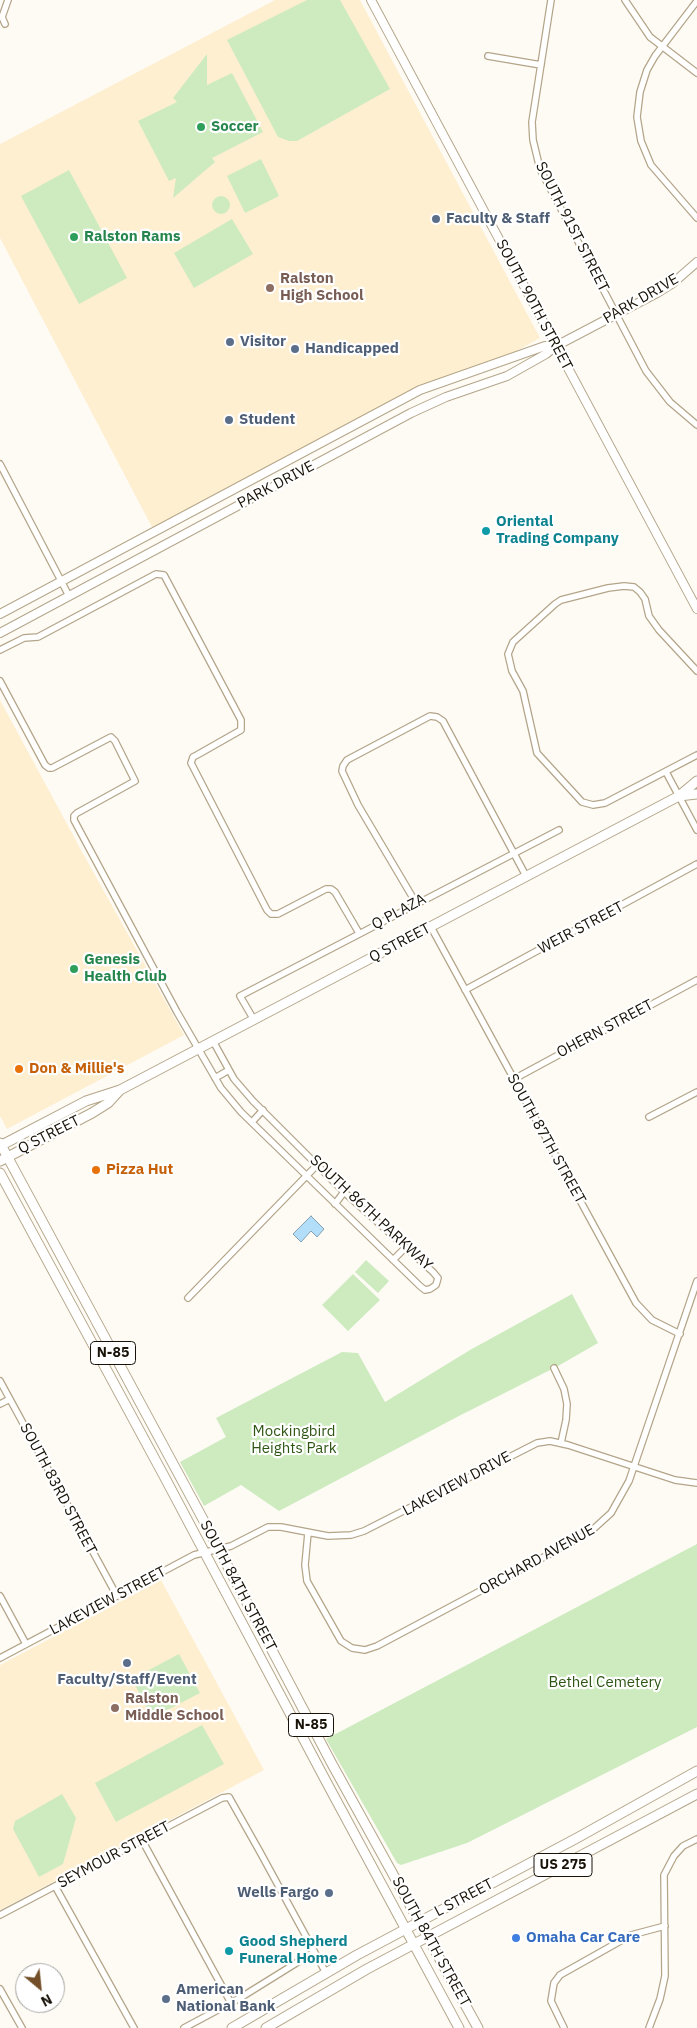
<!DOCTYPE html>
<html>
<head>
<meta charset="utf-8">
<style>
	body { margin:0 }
	#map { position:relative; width:697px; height:2028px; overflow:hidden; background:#fefbf5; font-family:"IBM Plex Sans",sans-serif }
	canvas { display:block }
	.north { position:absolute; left:15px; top:1963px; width:50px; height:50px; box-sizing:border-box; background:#fff; border:1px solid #a3a09c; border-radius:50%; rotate:152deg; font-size:14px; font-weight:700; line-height:20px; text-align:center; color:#181208 }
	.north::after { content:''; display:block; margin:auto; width:18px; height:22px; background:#724f28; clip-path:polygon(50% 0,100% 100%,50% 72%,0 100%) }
</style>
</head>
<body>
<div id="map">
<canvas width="697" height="2028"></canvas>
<div class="north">N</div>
</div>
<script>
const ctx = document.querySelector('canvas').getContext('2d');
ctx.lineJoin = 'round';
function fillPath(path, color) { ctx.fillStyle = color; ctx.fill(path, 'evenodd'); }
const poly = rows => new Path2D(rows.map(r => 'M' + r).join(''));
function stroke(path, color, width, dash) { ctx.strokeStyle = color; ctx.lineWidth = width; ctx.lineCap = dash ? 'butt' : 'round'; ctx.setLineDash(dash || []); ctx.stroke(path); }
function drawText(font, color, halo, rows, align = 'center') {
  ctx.font = font + ' "IBM Plex Sans",sans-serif'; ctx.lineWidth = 4.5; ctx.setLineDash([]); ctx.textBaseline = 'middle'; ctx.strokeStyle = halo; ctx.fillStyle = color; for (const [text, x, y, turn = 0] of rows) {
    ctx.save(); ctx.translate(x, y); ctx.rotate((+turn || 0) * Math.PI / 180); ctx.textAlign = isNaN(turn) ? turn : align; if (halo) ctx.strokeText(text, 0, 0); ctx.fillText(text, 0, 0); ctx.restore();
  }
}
const built = poly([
	[275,0,360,0,540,338,493,364,420,390,154,531,0,238,0,144],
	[0,700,80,848,184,1035,7,1129,0,1116],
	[161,1580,264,1770,0,1910,0,1665]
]);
const green = poly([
	[307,0,340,0,390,89,297,141,289,141,278,137,227,40],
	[207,54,207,85,232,73,263,132,212,158,215,162,173,198,176,178,169,181,138,121,177,102,173,98],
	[261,159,279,196,245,213,227,176],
	[69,170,127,278,79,304,21,196],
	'212 205a9 9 0 1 1 18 0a9 9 0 1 1-18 0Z',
	[232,219,253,254,194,288,174,253],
	[366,1260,389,1281,378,1293,355,1272],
	[353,1274,380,1300,348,1331,322,1305],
	[572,1294,598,1343,558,1366,457,1417,279,1511,241,1485,204,1506,180,1462,226,1437,216,1418,342,1352,358,1353,385,1402,470,1350],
	[697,1544,697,1727,467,1843,401,1865,397,1863,326,1739],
	[179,1654,200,1693,152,1718,132,1679],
	[202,1725,224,1764,116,1822,95,1783],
	[62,1794,76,1818,63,1864,39,1877,13,1829,15,1821]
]);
const water = poly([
	[311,1216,324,1229,317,1237,311,1231,301,1242,293,1234,311,1216]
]);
const minor = poly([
	[551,0,532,122,533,140,540,169,646,371,670,402,697,425],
	[625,0,650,37,697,73],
	[697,1,655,56,647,70,640,92,637,117,641,141,651,165,697,218],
	[5,24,2,17,8,0],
	[488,56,541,65],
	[0,464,69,596],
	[0,650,24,638,38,637,156,574,164,575,241,720,241,730,197,755,193,757,191,763,267,910,271,914,278,914,326,889,331,889,335,892,359,933],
	[697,671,659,630,649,616,645,599,640,592,634,587,624,586,608,588,561,600,555,604,513,642,508,654,512,671,523,691,537,753,582,802,593,805,605,803,697,755],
	[0,681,45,765,49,768,52,768,109,738,111,737,115,741,135,781,77,813,74,816,74,820,177,1012,221,1088,241,1112,420,1286,425,1290,430,1289,436,1285,438,1278,433,1272,344,1192,253,1101,234,1079,213,1041],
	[666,772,697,830],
	[416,903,358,805,342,771,343,766,347,760,430,716,437,717,443,721,526,876],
	[431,927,636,1303,652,1320,680,1334],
	[465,990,697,864],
	[254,1020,240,996,559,830],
	[215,1078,229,1070],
	[514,1079,697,980],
	[649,1117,697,1092],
	[252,1122,263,1110],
	[335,1204,344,1192],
	[393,1260,405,1248],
	[188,1298,318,1164],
	[554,1368,564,1389,567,1404,566,1420,561,1443],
	[0,1381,117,1596],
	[0,1404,10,1399],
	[308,1533,305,1565,307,1581,341,1641,352,1648,365,1650,377,1646,589,1533,611,1513,629,1481,697,1281],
	[0,1596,26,1644],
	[0,1658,194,1555,231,1546,268,1527,281,1527,328,1536,351,1535,364,1531,537,1443,550,1441,568,1445,675,1480,697,1483],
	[142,1840,231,2003],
	[55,1886,134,2028],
	[0,1915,222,1798,229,1797,260,1852,326,1973],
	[0,1989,22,2028],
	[184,2028,240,1998,314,1952],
	[564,2028,551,2001,554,1983,560,1975,631,1935,665,1926],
	[649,2028,660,1999,665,1976,664,1875,674,1856,683,1846,697,1839]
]);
const tertiary = poly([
	[371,0,697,609],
	[0,614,420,390,545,346,556,346],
	[0,633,411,413,446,397,507,376,546,354,556,346,657,293,673,283,697,262]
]);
const secondary = poly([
	[679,796,697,794],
	[0,1146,86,1101,120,1090,198,1049,679,796,697,781],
	[0,1161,92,1113,108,1103,120,1090]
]);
const primary = poly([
	[0,1143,205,1523,332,1764,478,2028],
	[0,1173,164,1476,328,1785,459,2028],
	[232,2028,357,1955,577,1838,697,1771],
	[266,2028,367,1969,697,1794]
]);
const markers = [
	[201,127,5,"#2e9e5b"],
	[436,219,5,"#5c6f8a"],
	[74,237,5,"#2e9e5b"],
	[270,288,5,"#8d6e63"],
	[230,342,5,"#5c6f8a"],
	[295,349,5,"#5c6f8a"],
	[229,420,5,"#5c6f8a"],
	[486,531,5,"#0f9aa8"],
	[74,969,5,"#2e9e5b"],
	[19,1069,5,"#e8710a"],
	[96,1170,5,"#e8710a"],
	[127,1663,5,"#5c6f8a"],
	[115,1708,5,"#8d6e63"],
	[329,1893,5,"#5c6f8a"],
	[516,1938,5,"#3f7fe0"],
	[229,1951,5,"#0f9aa8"],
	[166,1999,5,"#5c6f8a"]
];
const shields = [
	[113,1353,45],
	[311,1725,45],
	[563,1865,58]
];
const shieldNames = [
	["N-85",113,1353],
	["N-85",311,1725],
	["US 275",563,1865]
];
const leisureNames = [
	["Soccer",211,127],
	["Ralston Rams",84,237],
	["Genesis",84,960],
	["Health Club",84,977]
];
const serviceNames = [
	["Faculty & Staff",446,219],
	["Visitor",240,342],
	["Handicapped",305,349],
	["Student",239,420],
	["Faculty/Staff/Event",127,1680,"center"],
	["Wells Fargo",319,1893,"right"],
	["American",176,1990],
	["National Bank",176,2007]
];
const streetNames = [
	["SOUTH 91ST STREET",572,227,63],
	["PARK DRIVE",641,299,-30],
	["SOUTH 90TH STREET",534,305,62],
	["PARK DRIVE",276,485,-28],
	["Q PLAZA",399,912,-28],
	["WEIR STREET",581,928,-28],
	["Q STREET",400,943,-28],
	["OHERN STREET",605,1029,-28],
	["Q STREET",49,1135,-27],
	["SOUTH 87TH STREET",546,1139,61],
	["SOUTH 86TH PARKWAY",371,1213,43],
	["LAKEVIEW DRIVE",457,1484,-28],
	["SOUTH 83RD STREET",58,1489,62],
	["ORCHARD AVENUE",537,1560,-29],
	["SOUTH 84TH STREET",238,1586,62],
	["LAKEVIEW STREET",108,1601,-28],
	["SEYMOUR STREET",114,1855,-28],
	["L STREET",464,1898,-28],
	["SOUTH 84TH STREET",431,1942,61]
];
const educationNames = [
	["Ralston",280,279],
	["High School",280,296],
	["Ralston",125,1699],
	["Middle School",125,1716]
];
const cultureNames = [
	["Oriental",496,522],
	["Trading Company",496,539],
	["Good Shepherd",239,1942],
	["Funeral Home",239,1959]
];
const foodNames = [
	["Don & Millie's",29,1069],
	["Pizza Hut",106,1170]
];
const parkNames = [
	["Mockingbird",294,1432],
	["Heights Park",294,1449],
	["Bethel Cemetery",605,1683]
];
const shopNames = [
	["Omaha Car Care",526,1938]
];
fillPath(built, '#ffefd1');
fillPath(green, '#cdebbf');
fillPath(water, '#b2defa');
stroke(water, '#84a1b1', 1);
stroke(minor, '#b4a589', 8);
stroke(tertiary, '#b4a589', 10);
stroke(secondary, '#b4a589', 11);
stroke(primary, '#b4a589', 11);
stroke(minor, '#fff', 5.5);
stroke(tertiary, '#fff', 8);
stroke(secondary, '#fff', 9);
stroke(primary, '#fff', 9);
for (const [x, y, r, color] of markers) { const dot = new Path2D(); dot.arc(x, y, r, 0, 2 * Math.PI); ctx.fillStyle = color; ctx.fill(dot); stroke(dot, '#fff', 2); }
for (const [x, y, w] of shields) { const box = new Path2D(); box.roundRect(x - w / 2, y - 11.5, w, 23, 4); ctx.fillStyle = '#fff'; ctx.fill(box); stroke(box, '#181208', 1); }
drawText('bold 14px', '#181208', null, shieldNames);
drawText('bold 15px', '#27864d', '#fff', leisureNames, 'left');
drawText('bold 15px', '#4e5e75', '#fff', serviceNames, 'left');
drawText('15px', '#181208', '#fff', streetNames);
drawText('bold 15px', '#785e54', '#fff', educationNames, 'left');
drawText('bold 15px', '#0d838f', '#fff', cultureNames, 'left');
drawText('bold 15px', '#c56008', '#fff', foodNames, 'left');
drawText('15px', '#2d5513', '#fff', parkNames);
drawText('bold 15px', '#366cbe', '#fff', shopNames, 'left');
</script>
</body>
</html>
